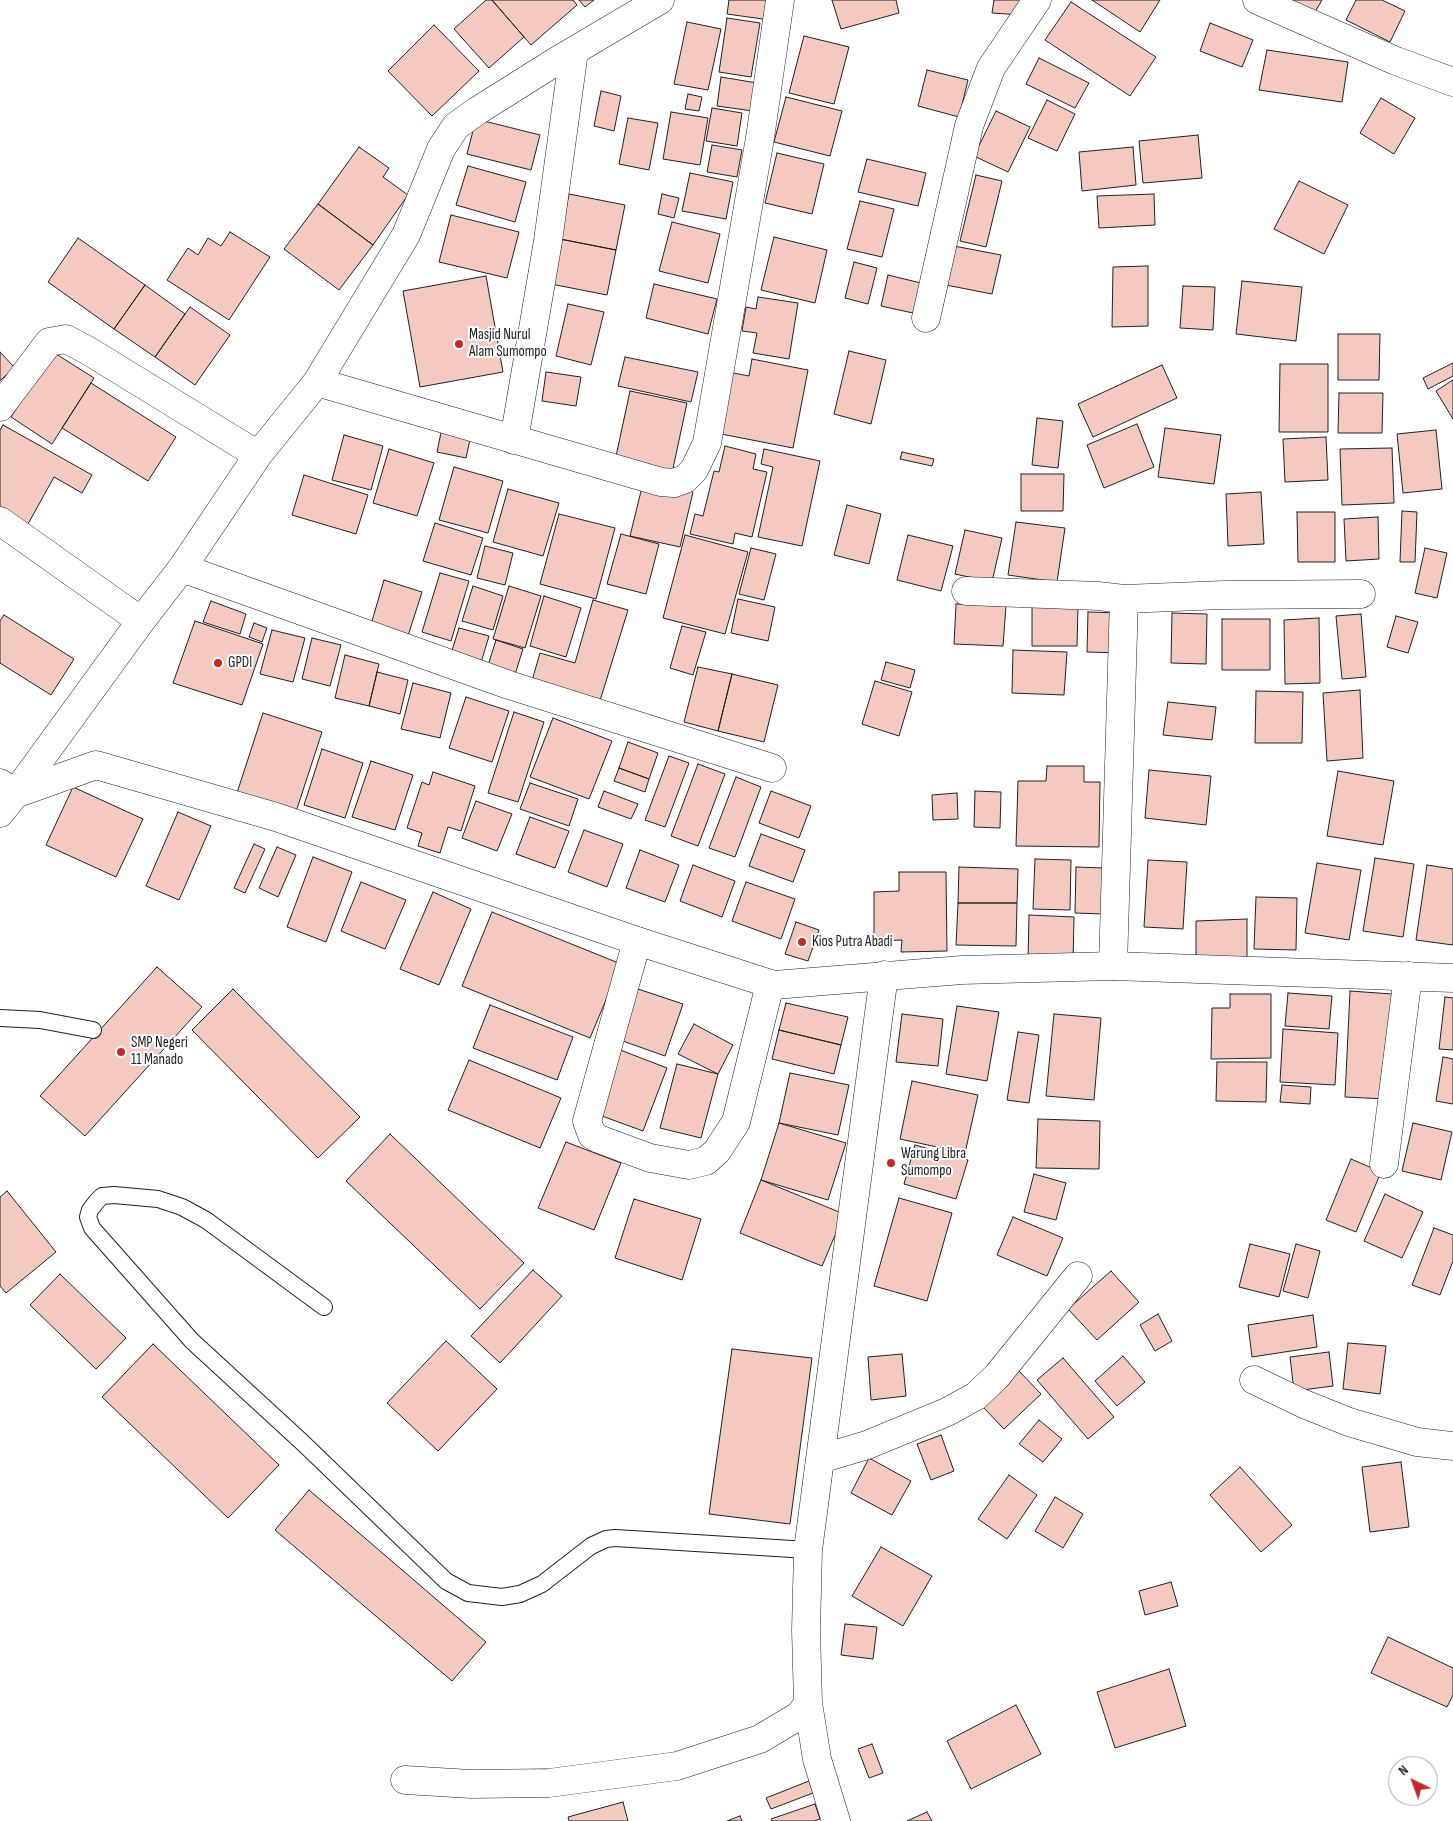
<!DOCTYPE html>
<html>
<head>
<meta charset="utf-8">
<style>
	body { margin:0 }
	#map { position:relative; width:1453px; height:1821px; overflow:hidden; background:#fff; font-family:"Sofia Sans Condensed",sans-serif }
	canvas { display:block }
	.north { position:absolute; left:1388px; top:1756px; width:50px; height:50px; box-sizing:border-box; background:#fff; border:1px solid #a7a7a7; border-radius:50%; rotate:318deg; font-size:14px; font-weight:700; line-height:20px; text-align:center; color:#222 }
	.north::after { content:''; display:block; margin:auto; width:18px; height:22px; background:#c62828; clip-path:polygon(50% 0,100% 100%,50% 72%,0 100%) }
</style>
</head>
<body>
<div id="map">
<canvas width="1453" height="1821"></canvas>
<div class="north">N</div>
</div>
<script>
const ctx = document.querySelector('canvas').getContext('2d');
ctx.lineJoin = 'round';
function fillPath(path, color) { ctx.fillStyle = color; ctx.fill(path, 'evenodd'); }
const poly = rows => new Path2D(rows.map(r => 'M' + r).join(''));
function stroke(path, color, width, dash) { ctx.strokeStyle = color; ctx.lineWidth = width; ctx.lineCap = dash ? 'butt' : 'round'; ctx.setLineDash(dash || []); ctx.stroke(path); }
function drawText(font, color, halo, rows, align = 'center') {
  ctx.font = font + ' "Sofia Sans Condensed",sans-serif'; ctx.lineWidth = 4; ctx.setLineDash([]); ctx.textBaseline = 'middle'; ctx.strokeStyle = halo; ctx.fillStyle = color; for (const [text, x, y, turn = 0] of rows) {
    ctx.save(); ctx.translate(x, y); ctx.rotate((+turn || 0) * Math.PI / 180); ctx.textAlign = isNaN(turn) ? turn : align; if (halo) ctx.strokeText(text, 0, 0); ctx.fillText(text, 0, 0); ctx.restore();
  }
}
const building = poly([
	[486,0,492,0,524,37,489,68,454,29,486,0],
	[492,0,573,0,577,5,531,45,492,0],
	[579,0,594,0,585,7,579,0],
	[729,0,773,0,770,20,727,14,729,0],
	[832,0,896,0,899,13,841,29,832,0],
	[994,0,1023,0,1022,15,992,13,994,0],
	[1092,0,1160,0,1140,32,1092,0],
	[1290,0,1322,0,1315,12,1290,0],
	[1356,0,1382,0,1405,11,1390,42,1346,20,1356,0],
	[1071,2,1156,57,1130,96,1045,40,1071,2],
	[727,18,760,23,751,77,719,72,727,18],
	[687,22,721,29,708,90,674,84,687,22],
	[1210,23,1253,40,1242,67,1200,51,1210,23],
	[434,25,479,71,432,116,388,71,434,25],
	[804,36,849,47,834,104,789,93,804,36],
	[1267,50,1348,62,1342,102,1259,90,1267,50],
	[1039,58,1089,83,1075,108,1026,84,1039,58],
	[927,70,968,80,959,117,918,106,927,70],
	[721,77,757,83,753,111,717,106,721,77],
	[601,91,621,96,614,131,594,126,601,91],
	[688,94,702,97,699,111,685,109,688,94],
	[786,97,842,111,830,156,774,142,786,97],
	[1381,98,1415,118,1394,154,1360,133,1381,98],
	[1047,100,1075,114,1057,151,1028,138,1047,100],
	[712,108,742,113,737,146,706,141,712,108],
	[996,111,1030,127,1008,172,974,156,996,111],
	[671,112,708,118,700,165,663,159,671,112],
	[628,118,658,123,649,170,619,164,628,118],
	[476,119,540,135,531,170,467,154,476,119],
	[1198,135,1202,178,1143,183,1139,141,1198,135],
	[712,145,742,150,737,177,707,172,712,145],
	[359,147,389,168,383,177,408,195,373,245,318,204,359,147],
	[1133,147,1136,185,1082,191,1079,152,1133,147],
	[777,153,824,164,812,214,765,203,777,153],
	[867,159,926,173,918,206,858,192,867,159],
	[468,166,526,182,515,222,456,205,468,166],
	[690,173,733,182,726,219,682,211,690,173],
	[976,175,1002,181,986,247,960,241,976,175],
	[1299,181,1348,205,1324,254,1274,229,1299,181],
	[569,194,625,205,616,250,560,239,569,194],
	[662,194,679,198,674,218,658,214,662,194],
	[1154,194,1155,225,1099,228,1097,196,1154,194],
	[860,201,894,209,882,257,847,249,860,201],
	[318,204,373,245,339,290,284,249,318,204],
	[451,215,519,232,507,278,439,262,451,215],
	[672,222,720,234,708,283,659,271,672,222],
	[230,232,270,257,229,320,167,280,188,248,198,255,208,238,221,246,230,232],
	[774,237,827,250,815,303,761,290,774,237],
	[78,238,145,285,114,329,48,282,78,238],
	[560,239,616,250,607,295,551,284,560,239],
	[954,246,1001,255,992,294,946,285,954,246],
	[854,262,877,268,868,304,845,298,854,262],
	[1148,266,1148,326,1112,327,1113,267,1148,266],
	[888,275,921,283,913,313,881,306,888,275],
	[486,276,503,372,420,387,403,291,486,276],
	[1242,281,1302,287,1296,341,1236,334,1242,281],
	[654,284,717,299,708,334,646,318,654,284],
	[145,285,185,314,155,357,114,329,145,285],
	[1183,286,1215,287,1213,330,1180,328,1183,286],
	[758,297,798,303,789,359,753,353,757,333,742,331,746,307,756,309,758,297],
	[568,304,604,312,591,365,556,356,568,304],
	[190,307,230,335,195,385,155,357,190,307],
	[1338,334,1380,334,1379,380,1338,380,1338,334],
	[849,351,886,360,871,424,834,414,849,351],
	[0,352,14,367,0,381,0,352],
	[53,352,94,378,52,444,11,417,53,352],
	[625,357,698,372,691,402,618,386,625,357],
	[752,359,808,370,793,448,716,433,728,372,749,376,752,359],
	[1453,363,1453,376,1428,389,1423,378,1453,363],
	[1280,364,1328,364,1328,432,1279,432,1280,364],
	[1162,365,1177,398,1093,437,1078,404,1162,365],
	[546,372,581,377,576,406,542,401,546,372],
	[1453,380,1453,419,1436,391,1453,380],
	[91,383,176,437,148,481,62,428,91,383],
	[630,391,687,403,672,473,615,461,630,391],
	[1339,393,1383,393,1382,433,1338,433,1339,393],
	[1037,418,1063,421,1058,468,1032,465,1037,418],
	[443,423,472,430,466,458,437,452,443,423],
	[1137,424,1154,467,1104,488,1087,445,1137,424],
	[3,425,92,475,82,493,54,477,28,524,0,508,0,430,3,425],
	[1165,428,1221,435,1214,484,1158,477,1165,428],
	[1436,430,1442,489,1403,493,1397,434,1436,430],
	[344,435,383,446,371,490,332,480,344,435],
	[1326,437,1328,480,1285,482,1283,439,1326,437],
	[725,446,756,454,753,469,767,472,752,537,735,533,733,544,690,534,695,514,703,516,714,471,719,472,725,446],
	[1392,448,1394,503,1342,505,1340,449,1392,448],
	[389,449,434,463,417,516,373,503,389,449],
	[764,449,820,461,802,546,758,537,773,467,761,464,764,449],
	[902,452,934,459,932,466,900,459,902,452],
	[454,467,503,481,488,533,439,520,454,467],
	[1021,474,1064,474,1063,511,1021,511,1021,474],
	[304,475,368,495,356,534,292,515,304,475],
	[644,479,693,492,680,547,630,536,644,479],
	[508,489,559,503,543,556,493,542,508,489],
	[1261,492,1264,544,1228,546,1226,494,1261,492],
	[847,505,881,514,869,564,834,555,847,505],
	[1402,511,1417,512,1415,562,1400,562,1402,511],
	[1297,512,1335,512,1335,562,1298,562,1297,512],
	[559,514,615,528,596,599,540,584,559,514],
	[1378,517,1379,559,1346,561,1344,519,1378,517],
	[1016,522,1065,528,1057,582,1008,575,1016,522],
	[435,523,483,538,471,575,423,561,435,523],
	[965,530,1002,538,992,582,955,574,965,530],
	[621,534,659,544,646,594,607,584,621,534],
	[685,535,748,552,725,634,663,618,685,535],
	[908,535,953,546,941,591,897,580,908,535],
	[485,546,513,553,505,585,477,578,485,546],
	[751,548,776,554,764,600,739,594,751,548],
	[1425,548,1447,553,1437,598,1415,593,1425,548],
	[440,573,469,581,451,641,422,632,440,573],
	[384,580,422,592,407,639,370,628,384,580],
	[473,586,503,596,493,630,462,621,473,586],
	[509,586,541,596,525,648,493,639,509,586],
	[544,596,581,608,566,657,530,646,544,596],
	[738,599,775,607,768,641,731,633,738,599],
	[593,600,628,610,599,704,531,684,540,653,575,663,593,600],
	[211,601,246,614,240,634,203,622,211,601],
	[956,604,1006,606,1003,646,954,644,956,604],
	[1032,605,1078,606,1077,646,1032,646,1032,605],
	[1088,612,1121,613,1120,653,1087,652,1088,612],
	[1172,613,1207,614,1206,664,1171,663,1172,613],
	[1361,614,1366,677,1342,679,1336,616,1361,614],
	[4,615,74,659,51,695,0,663,0,621,4,615],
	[1396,616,1418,622,1408,653,1387,647,1396,616],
	[1319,618,1320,683,1285,684,1284,620,1319,618],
	[1222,619,1270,619,1270,670,1222,670,1222,619],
	[195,621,263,644,242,705,173,683,195,621],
	[254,623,267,628,262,642,249,637,254,623],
	[682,626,706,632,693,675,670,668,682,626],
	[459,628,489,636,480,666,450,657,459,628],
	[272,630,305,638,293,682,260,674,272,630],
	[312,638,341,645,330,686,302,679,312,638],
	[496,640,523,649,512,684,485,675,496,640],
	[1013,650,1067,652,1064,695,1012,693,1013,650],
	[345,655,379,664,369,706,335,698,345,655],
	[886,662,915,670,910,688,881,680,886,662],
	[698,667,732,674,718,731,684,722,698,667],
	[377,672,408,680,400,714,369,706,377,672],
	[732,674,778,685,764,742,718,731,732,674],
	[875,681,912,692,899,736,862,724,875,681],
	[413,683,451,693,440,738,401,729,413,683],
	[1360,690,1363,758,1327,761,1323,693,1360,690],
	[1256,691,1303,692,1302,743,1255,743,1256,691],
	[466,697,509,711,492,762,449,748,466,697],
	[1168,702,1216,707,1212,740,1163,735,1168,702],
	[514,712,544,722,518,802,488,793,514,712],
	[263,713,322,732,294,818,235,799,263,713],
	[553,718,612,741,589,799,530,777,553,718],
	[628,742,658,753,649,779,619,768,628,742],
	[322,749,363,763,345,818,304,805,322,749],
	[669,756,689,763,665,827,645,820,669,756],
	[371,761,413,775,395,830,352,817,371,761],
	[698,764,725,774,698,846,671,836,698,764],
	[1047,766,1084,766,1084,782,1100,782,1099,847,1016,846,1018,781,1046,781,1047,766],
	[619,768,649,779,645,792,614,781,619,768],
	[1149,770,1211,776,1206,825,1145,818,1149,770],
	[1338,771,1394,781,1383,845,1327,836,1338,771],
	[433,772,475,786,461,831,448,827,440,853,418,846,422,833,407,828,422,782,429,785,433,772],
	[736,777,761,787,735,857,709,848,736,777],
	[530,783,578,799,569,826,520,809,530,783],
	[73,787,143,819,116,877,46,845,73,787],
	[604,791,638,804,631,819,598,807,604,791],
	[771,791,811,806,799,838,759,823,771,791],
	[975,791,1001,792,1000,828,974,827,975,791],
	[957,793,958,819,933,820,932,795,957,793],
	[476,801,512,814,497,851,462,838,476,801],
	[178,812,211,826,179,900,146,886,178,812],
	[530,817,569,831,555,868,516,854,530,817],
	[584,830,623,844,607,887,568,872,584,830],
	[761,834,805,850,793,882,749,866,761,834],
	[254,844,265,849,245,893,234,888,254,844],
	[277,847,296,855,278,897,259,888,277,847],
	[640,850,679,865,665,902,626,888,640,850],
	[313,857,352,872,326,942,287,927,313,857],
	[1375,858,1414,864,1403,937,1363,931,1375,858],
	[1035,859,1071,860,1070,910,1033,909,1035,859],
	[1148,860,1187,862,1183,929,1144,927,1148,860],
	[1317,863,1361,870,1349,940,1305,933,1317,863],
	[693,865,735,881,722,917,680,901,693,865],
	[1427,865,1453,869,1453,945,1416,940,1427,865],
	[959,867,1018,869,1017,903,958,903,959,867],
	[1076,867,1104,868,1103,914,1075,913,1076,867],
	[899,872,946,872,947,951,901,952,902,940,874,941,874,892,899,891,899,872],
	[361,882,406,900,385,949,341,931,361,882],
	[746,882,795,899,781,939,732,921,746,882],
	[433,892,471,909,439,985,400,969,433,892],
	[1256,897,1297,898,1296,950,1254,949,1256,897],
	[958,903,1017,903,1016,946,956,945,958,903],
	[492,912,621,964,590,1038,462,986,492,912],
	[1029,915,1074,917,1073,962,1028,962,1029,915],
	[1247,919,1247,957,1196,958,1196,921,1247,919],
	[796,922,819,930,808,961,785,954,796,922],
	[157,967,202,1007,85,1136,40,1096,157,967],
	[233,989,360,1117,318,1158,192,1030,233,989],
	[638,989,683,1004,665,1056,620,1040,638,989],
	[1350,991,1392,994,1386,1099,1345,1097,1350,991],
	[1288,993,1332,996,1329,1029,1285,1026,1288,993],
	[1230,994,1271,994,1271,1058,1211,1059,1212,1008,1230,1008,1230,994],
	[1445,997,1453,998,1453,1050,1439,1049,1445,997],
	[786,1003,848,1017,841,1045,779,1030,786,1003],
	[490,1005,573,1037,557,1080,473,1048,490,1005],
	[957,1006,999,1012,987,1081,946,1074,957,1006],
	[902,1014,943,1019,938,1066,896,1062,902,1014],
	[1054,1014,1101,1018,1094,1100,1046,1096,1054,1014],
	[694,1024,733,1045,718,1074,678,1054,694,1024],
	[1283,1029,1338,1033,1335,1085,1280,1082,1283,1029],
	[779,1030,841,1045,834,1074,772,1059,779,1030],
	[1018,1032,1039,1035,1029,1103,1007,1100,1018,1032],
	[615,1048,667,1068,643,1131,591,1112,615,1048],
	[1443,1057,1453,1059,1453,1104,1436,1101,1443,1057],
	[469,1060,561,1098,540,1148,448,1110,469,1060],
	[1217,1062,1267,1062,1266,1102,1216,1101,1217,1062],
	[677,1064,718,1074,701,1138,660,1128,677,1064],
	[790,1073,849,1085,838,1135,779,1123,790,1073],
	[912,1081,978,1095,965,1153,900,1139,912,1081],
	[1282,1085,1311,1087,1310,1104,1280,1102,1282,1085],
	[1038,1119,1100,1121,1099,1169,1036,1168,1038,1119],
	[779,1123,846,1143,828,1200,761,1180,779,1123],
	[1413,1123,1452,1132,1441,1180,1402,1171,1413,1123],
	[390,1134,524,1263,480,1309,346,1181,390,1134],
	[566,1142,621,1163,594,1230,538,1208,566,1142],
	[915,1145,968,1160,956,1199,904,1184,915,1145],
	[1351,1159,1381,1172,1356,1232,1326,1220,1351,1159],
	[1034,1174,1066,1183,1056,1220,1024,1212,1034,1174],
	[761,1180,844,1214,822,1266,740,1233,761,1180],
	[7,1191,56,1252,6,1293,0,1286,0,1197,7,1191],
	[1385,1194,1423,1212,1402,1258,1364,1241,1385,1194],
	[899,1198,952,1213,927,1301,874,1286,899,1198],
	[634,1199,701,1219,682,1280,615,1258,634,1199],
	[1013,1217,1063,1238,1047,1276,997,1255,1013,1217],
	[1434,1228,1453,1235,1453,1261,1440,1295,1412,1285,1434,1228],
	[1250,1244,1290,1254,1279,1297,1239,1287,1250,1244],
	[1296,1244,1320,1251,1308,1298,1283,1291,1296,1244],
	[533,1270,562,1296,500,1363,471,1336,533,1270],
	[1111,1271,1139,1302,1097,1340,1068,1309,1111,1271],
	[60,1274,126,1338,96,1369,30,1305,60,1274],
	[1158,1314,1172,1341,1155,1351,1140,1325,1158,1314],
	[1313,1315,1317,1347,1252,1357,1248,1325,1313,1315],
	[446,1341,497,1389,438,1451,387,1403,446,1341],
	[1348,1343,1386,1346,1380,1394,1343,1389,1348,1343],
	[153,1344,279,1465,228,1518,102,1397,153,1344],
	[732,1349,812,1358,790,1524,709,1514,732,1349],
	[1329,1352,1333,1386,1294,1391,1290,1357,1329,1352],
	[902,1354,906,1396,871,1400,868,1357,902,1354],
	[1123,1356,1145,1382,1117,1406,1095,1381,1123,1356],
	[1063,1358,1114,1417,1088,1439,1037,1380,1063,1358],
	[1017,1369,1041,1394,1004,1429,981,1405,1017,1369],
	[1039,1420,1062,1439,1043,1462,1019,1444,1039,1420],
	[941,1435,954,1471,931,1480,917,1444,941,1435],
	[869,1458,911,1481,892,1515,851,1493,869,1458],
	[1401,1462,1409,1527,1370,1532,1362,1467,1401,1462],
	[1240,1467,1292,1525,1261,1552,1210,1495,1240,1467],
	[1009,1475,1037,1495,1007,1539,978,1519,1009,1475],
	[309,1490,486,1642,452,1681,275,1530,309,1490],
	[1055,1497,1083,1514,1063,1548,1035,1531,1055,1497],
	[881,1547,932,1576,903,1626,852,1596,881,1547],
	[1171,1582,1178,1606,1145,1615,1139,1591,1171,1582],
	[845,1624,877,1627,873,1659,841,1655,845,1624],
	[1388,1637,1453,1668,1453,1695,1447,1707,1371,1673,1388,1637],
	[1169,1669,1186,1726,1115,1748,1097,1692,1169,1669],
	[1016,1705,1041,1754,971,1789,947,1741,1016,1705],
	[872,1744,883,1773,869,1778,858,1749,872,1744],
	[809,1781,813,1793,771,1809,766,1798,809,1781],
	[623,1802,628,1821,569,1821,568,1817,623,1802],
	[815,1804,820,1819,814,1821,772,1821,771,1819,815,1804],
	[927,1812,932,1821,907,1821,927,1812],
	[740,1816,742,1821,727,1821,740,1816]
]);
const lane = poly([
	[0,1018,40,1020,93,1030],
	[324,1307,206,1220,182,1207,158,1199,114,1195,102,1196,97,1201,90,1210,88,1217,92,1228,192,1341,303,1443,446,1581,468,1593,502,1597,520,1594,542,1584,591,1546,606,1539,615,1538,808,1550]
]);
const street = poly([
	[1257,0,1396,61,1453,82],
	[926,318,969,126,991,68,1037,0],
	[317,382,661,482,674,483,685,479,694,470,707,443,760,138,780,0],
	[0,407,49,342,66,339,87,350,258,455],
	[514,440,548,241,574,51],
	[0,521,141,621],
	[182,568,509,685,772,768],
	[966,591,1098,596,1124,599],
	[0,783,15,794,141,621,182,568,258,455,317,382,406,235,441,149,456,126,477,111,555,62,660,0],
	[637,941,587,1121,592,1135,599,1139,650,1158,689,1165,706,1161,717,1151,736,1122,770,984],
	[1113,966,1124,599,1223,595,1361,594],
	[1384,1164,1408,976],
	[1254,1380,1304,1404,1349,1422,1417,1442,1453,1446],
	[820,1459,867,1445,947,1412,976,1396,997,1376,1078,1276],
	[405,1780,471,1784,549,1783,677,1766,760,1739,800,1715,808,1703],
	[836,1821,817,1759,808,1703,806,1630,808,1550,884,975]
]);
const secondary = poly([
	[0,813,15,794,96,765,276,817,637,941,774,985,962,970,1113,966,1453,978]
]);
const markers = [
	[459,344,5,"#c62828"],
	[218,663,5,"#c62828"],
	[802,942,5,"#c62828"],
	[121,1052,5,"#c62828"],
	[891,1163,5,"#c62828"]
];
const poiNames = [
	["Masjid Nurul",469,335],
	["Alam Sumompo",469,352],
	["GPDI",228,663],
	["Kios Putra Abadi",812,942],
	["SMP Negeri",131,1043],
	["11 Manado",131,1060],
	["Warung Libra",901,1154],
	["Sumompo",901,1171]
];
fillPath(building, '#f3c9c0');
stroke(building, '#222', 1);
stroke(lane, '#222', 18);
stroke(street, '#222', 29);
stroke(secondary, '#222', 29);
stroke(lane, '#fff', 16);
stroke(street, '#fff', 28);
stroke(secondary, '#fff', 28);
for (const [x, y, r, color] of markers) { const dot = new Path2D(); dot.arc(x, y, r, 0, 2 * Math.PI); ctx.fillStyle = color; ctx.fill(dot); stroke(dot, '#fff', 2); }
drawText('15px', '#222', '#fff', poiNames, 'left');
</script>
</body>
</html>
